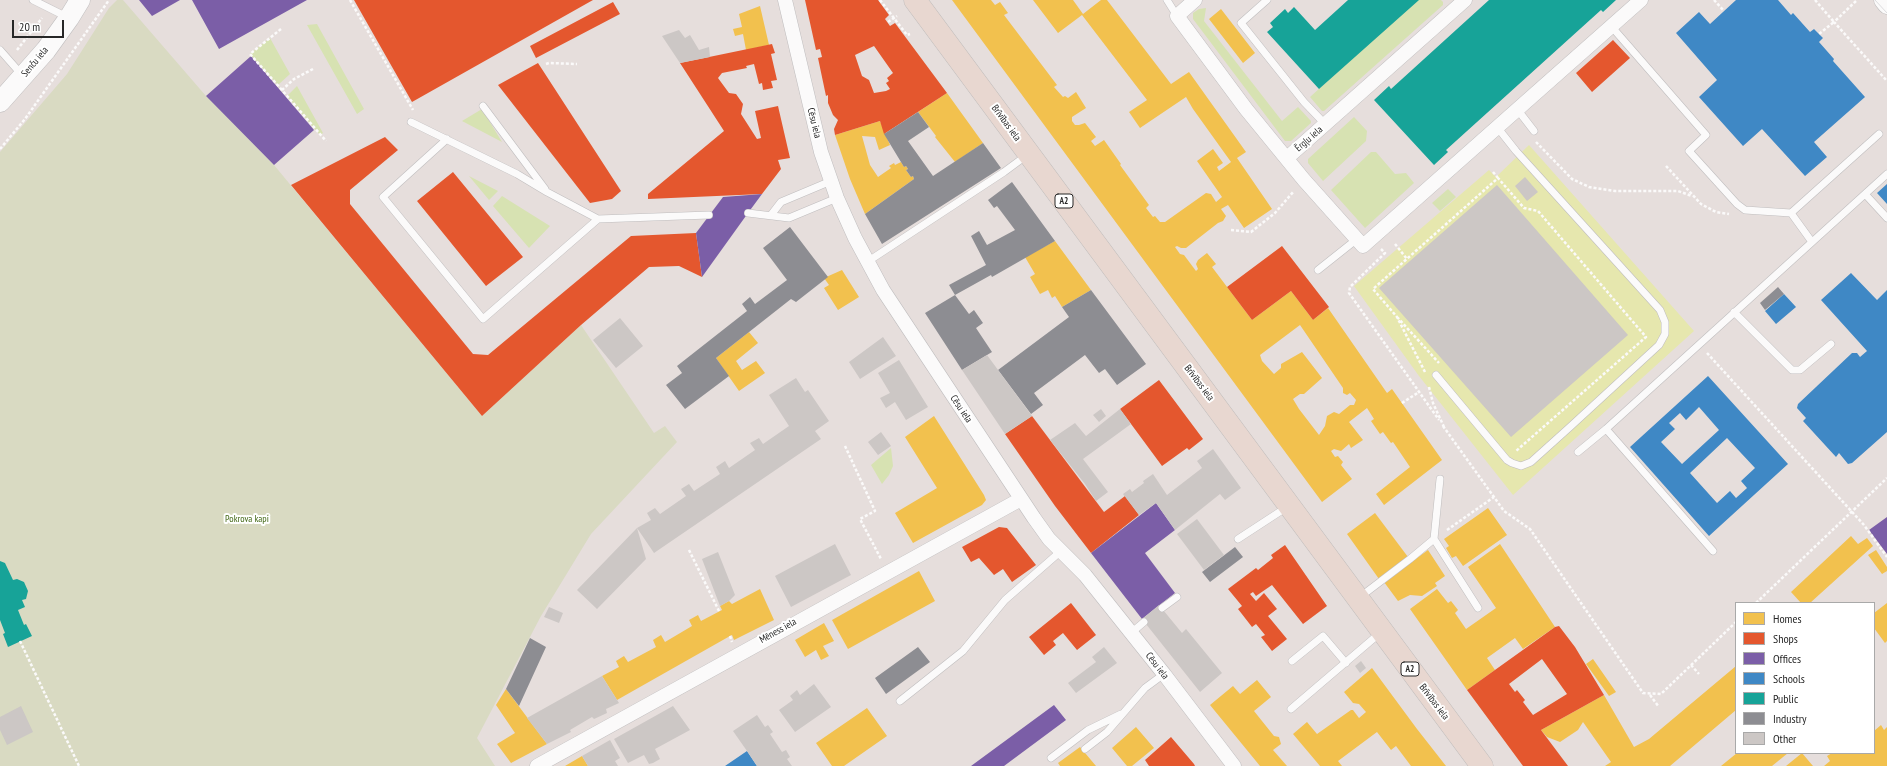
<!DOCTYPE html>
<html>
<head>
<meta charset="utf-8">
<style>
	body { margin:0 }
	#map { position:relative; width:1887px; height:766px; overflow:hidden; background:#e6dedc; font-family:"PT Sans Narrow",sans-serif }
	canvas { display:block }
	.legend { position:absolute; left:1735px; top:602px; width:140px; height:152px; box-sizing:border-box; background:#fff; border:1px solid #a9a9a9; margin:0; padding:5px 7px; list-style:none; font-size:12px; color:#272727 }
	.legend li { display:flex; align-items:center; gap:8px; height:20px }
	.legend b { width:20px; border:1px solid #a9a9a9 }
	.scale { position:absolute; left:12px; top:20px; width:52px; height:18px; box-sizing:border-box; border:2px solid #272727; border-top:0; padding-left:5px; font-size:12px; line-height:14px; white-space:nowrap; color:#272727; -webkit-text-stroke:3px #fff; paint-order:stroke }
</style>
</head>
<body>
<div id="map">
<canvas width="1887" height="766"></canvas>
<ul class="legend">
<li><b style="height:11px;background:#f2c14e"></b>Homes</li>
<li><b style="height:11px;background:#e4572e"></b>Shops</li>
<li><b style="height:11px;background:#7b5ea7"></b>Offices</li>
<li><b style="height:11px;background:#3f88c5"></b>Schools</li>
<li><b style="height:11px;background:#17a398"></b>Public</li>
<li><b style="height:11px;background:#8d8d92"></b>Industry</li>
<li><b style="height:11px;background:#ccc7c5"></b>Other</li>
</ul>
<div class="scale">20 m</div>
</div>
<script>
const ctx = document.querySelector('canvas').getContext('2d');
ctx.lineJoin = 'round';
function fillPath(path, color) { ctx.fillStyle = color; ctx.fill(path, 'evenodd'); }
const poly = rows => new Path2D(rows.map(r => 'M' + r).join(''));
function stroke(path, color, width, dash) { ctx.strokeStyle = color; ctx.lineWidth = width; ctx.lineCap = dash ? 'butt' : 'round'; ctx.setLineDash(dash || []); ctx.stroke(path); }
function drawText(font, color, halo, rows, align = 'center') {
  ctx.font = font + ' "PT Sans Narrow",sans-serif'; ctx.lineWidth = 4; ctx.setLineDash([]); ctx.textBaseline = 'middle'; ctx.strokeStyle = halo; ctx.fillStyle = color; for (const [text, x, y, turn = 0] of rows) {
    ctx.save(); ctx.translate(x, y); ctx.rotate((+turn || 0) * Math.PI / 180); ctx.textAlign = isNaN(turn) ? turn : align; if (halo) ctx.strokeText(text, 0, 0); ctx.fillText(text, 0, 0); ctx.restore();
  }
}
const green = poly([
	[1417,0,1441,0,1443,2,1443,5,1324,111,1322,111,1310,97],
	[1206,8,1204,21,1282,121,1298,107,1311,121,1311,123,1291,141,1285,141,1193,19,1193,13,1199,9],
	[317,24,364,109,357,114,307,25],
	[270,38,290,74,278,85,250,54],
	[297,86,323,133,320,135,287,96],
	[482,109,502,142,462,121],
	[1354,117,1367,131,1366,141,1323,181,1308,163,1308,159],
	[1371,152,1376,152,1395,174,1406,173,1414,183,1365,228,1331,190],
	[469,176,498,191,489,200],
	[1448,189,1456,197,1440,211,1432,203],
	[502,196,550,226,529,248,493,206],
	[891,448,893,466,889,475,882,484,871,465]
]);
const cemetery = poly([
	[117,0,123,0,206,96,274,165,482,416,581,325,654,433,665,426,677,442,591,534,541,616,477,738,495,766,0,766,0,152,67,74,109,8]
]);
const pitch = poly([
	[1529,145,1694,331,1513,495,1419,376,1354,286,1489,170,1496,177]
]);
const homes = poly([
	[952,0,991,0,995,5,1000,2,1008,13,1004,15,1057,85,1054,87,1063,97,1065,96,1068,98,1076,92,1086,108,1072,117,1072,121,1075,125,1079,125,1085,123,1096,137,1091,141,1095,146,1104,140,1121,164,1120,165,1149,205,1146,208,1153,217,1155,216,1160,222,1165,222,1206,193,1211,194,1216,202,1222,197,1197,161,1213,149,1223,163,1217,167,1219,171,1231,162,1193,109,1186,97,1140,128,1129,112,1147,100,1082,15,1058,33,1033,0,1073,0,1083,14,1101,0,1107,0,1171,84,1189,72,1246,152,1237,158,1272,209,1244,228,1228,205,1221,209,1226,216,1223,221,1218,223,1186,248,1181,248,1177,246,1175,247,1180,254,1184,255,1196,271,1198,269,1196,264,1198,260,1207,253,1216,264,1212,267,1252,320,1291,291,1313,320,1328,308,1387,393,1392,389,1442,460,1384,505,1376,494,1410,467,1393,442,1391,443,1383,432,1380,434,1371,421,1374,419,1367,408,1349,422,1363,440,1351,448,1349,444,1341,451,1334,449,1331,451,1335,457,1338,456,1343,462,1341,465,1352,479,1322,502],
	[1300,325,1343,388,1343,393,1347,395,1350,393,1356,400,1354,405,1350,405,1339,414,1334,412,1327,416,1325,426,1319,435,1299,409,1293,399,1300,394,1304,394,1322,378,1302,352,1281,364,1281,368,1274,374,1262,361,1260,355],
	[760,6,769,45,746,50,743,34,735,36,733,29,742,27,739,14],
	[1221,9,1255,53,1243,63,1209,19],
	[947,93,983,143,955,162,935,137,936,136,918,112],
	[880,121,890,145,879,150,875,137,862,136,870,165,878,177,891,168,889,166,894,163,895,165,901,162,904,167,906,166,908,169,906,170,911,177,913,176,914,179,865,214,850,179,835,135],
	[1055,241,1091,290,1062,307,1055,296,1052,298,1048,290,1040,294,1030,277,1035,274,1025,257],
	[842,270,859,297,838,310,824,288,829,285,824,278],
	[749,332,758,343,736,361,742,370,756,361,765,373,739,391,716,358],
	[934,416,984,495,986,500,982,505,913,543,895,513,937,488,905,437],
	[1488,508,1507,535,1463,566,1456,556,1452,558,1446,548,1449,546,1444,539],
	[1375,513,1408,557,1379,579,1347,534],
	[1851,536,1858,544,1867,538,1873,546,1810,603,1801,603,1791,592],
	[1500,544,1555,627,1523,649,1515,638,1487,658,1495,670,1467,690,1410,609,1437,589,1448,603,1451,601,1458,610,1455,613,1466,629,1496,608,1468,567],
	[1428,550,1445,576,1435,583,1437,586,1422,596,1410,595,1398,601,1384,582],
	[1876,550,1887,567,1887,571,1882,574,1868,555],
	[919,571,935,601,848,649,832,620],
	[760,589,774,620,734,640,732,635,730,636,617,700,602,676,619,667,616,661,624,656,628,662,656,647,653,640,661,635,665,642,692,626,689,620,698,615,701,621,722,610,720,606,729,601,732,604],
	[1887,603,1887,641,1885,643,1874,628,1874,613],
	[824,623,834,641,823,646,829,656,821,660,816,650,805,657,795,640],
	[1593,659,1616,692,1609,696,1586,664],
	[1736,666,1736,710,1670,766,1605,766,1611,762,1583,722,1578,730,1560,742,1547,737,1541,730,1604,695,1634,747,1649,739],
	[1372,668,1417,729,1446,766,1411,766,1396,746,1391,750,1377,732,1338,761,1342,766,1320,766,1293,734,1307,722,1317,734,1351,710,1353,710,1359,718,1366,712,1359,704,1353,703,1344,692],
	[1257,680,1271,697,1254,711,1274,736,1279,737,1281,744,1273,750,1287,766,1260,766,1210,705,1233,686,1240,694],
	[506,689,547,744,511,763,497,744,515,733,496,705],
	[867,708,887,736,844,766,832,766,816,743],
	[1881,725,1884,730,1887,727,1887,766,1824,766,1830,761,1827,756,1832,753,1874,753,1874,731],
	[1136,727,1154,748,1132,766,1127,766,1112,748],
	[1080,747,1096,766,1060,766,1058,763],
	[1737,753,1788,753,1772,766,1721,766],
	[1802,753,1813,766,1786,766],
	[582,756,588,766,565,766]
]);
const shops = poly([
	[354,0,593,0,412,102],
	[805,0,878,0,889,15,885,19,890,26,895,23,947,93,884,134,880,121,835,135,834,129,838,120,833,115,828,103,828,95,826,96,818,58,822,57,820,49,816,50],
	[874,46,893,73,887,78,889,81,886,83,890,89,886,91,874,93,869,80,862,76,855,55],
	[613,2,620,14,536,58,530,46],
	[1613,40,1630,58,1592,92,1576,73],
	[772,44,775,53,771,54,777,80,771,81,773,88,763,90,762,83,759,84,754,64,746,66,747,68,722,73,718,78,729,93,736,94,743,104,741,114,757,139,761,138,755,111,778,106,790,158,778,160,781,169,762,194,648,199,648,194,724,131,680,63],
	[538,63,621,191,612,199,590,203,498,85],
	[385,137,398,150,350,190,350,204,473,354,488,355,631,236,696,233,702,277,679,266,649,267,581,325,482,416,291,185],
	[453,172,523,257,486,286,417,201],
	[1282,246,1329,307,1313,320,1291,291,1252,320,1227,287],
	[1159,380,1203,439,1189,450,1187,448,1162,466,1120,409],
	[1032,416,1104,512,1125,496,1139,515,1091,553,1055,506,1005,434],
	[999,527,1007,528,1036,565,1012,582,1003,569,994,575,979,558,971,562,962,547],
	[1285,545,1327,606,1303,624,1272,585,1256,596,1253,592,1250,594,1256,601,1264,593,1277,609,1268,616,1287,639,1272,651,1261,637,1265,635,1256,624,1252,627,1238,609,1242,606,1228,589,1256,568,1258,570,1273,558,1271,555],
	[1071,603,1096,635,1077,650,1063,633,1053,641,1056,645,1044,655,1029,637],
	[1559,626,1575,647,1604,695,1541,730,1568,766,1523,766,1467,690,1555,627],
	[1542,659,1567,694,1533,715,1523,702,1525,700,1517,690,1515,692,1509,684],
	[1171,737,1194,764,1195,766,1149,766,1145,760]
]);
const offices = poly([
	[139,0,180,0,152,16],
	[192,0,307,0,219,49],
	[251,56,314,130,274,165,206,96],
	[762,194,748,213,702,277,696,233,723,197],
	[1156,503,1175,530,1145,553,1175,593,1142,619,1091,553],
	[1887,517,1887,554,1869,530],
	[1054,705,1066,720,1004,766,971,766]
]);
const schools = poly([
	[1736,0,1778,0,1791,15,1793,13,1810,32,1814,29,1823,38,1819,42,1834,59,1833,61,1865,97,1814,142,1827,157,1805,176,1762,129,1743,146,1699,97,1717,80,1676,33,1699,12,1710,24],
	[1887,184,1887,204,1877,193],
	[1851,273,1877,300,1887,290,1887,432,1852,463,1848,464,1839,453,1836,457,1803,421,1806,418,1797,408,1798,404,1852,353,1857,353,1860,357,1867,351,1821,300],
	[1784,294,1796,307,1776,324,1765,311],
	[1708,376,1788,464,1709,536,1630,447],
	[1699,407,1719,430,1682,464,1661,442,1675,429,1669,423,1680,413,1686,420],
	[1727,438,1755,468,1741,481,1747,488,1736,498,1730,491,1717,503,1690,473],
	[747,751,757,766,725,766]
]);
const public = poly([
	[1348,0,1419,0,1319,89,1267,32,1273,27,1270,23,1285,9,1288,13,1294,7,1315,30],
	[1489,0,1616,0,1603,12,1601,10,1446,150,1448,152,1434,165,1374,100,1389,86,1391,89],
	[0,561,5,563,13,580,17,579,24,582,28,591,26,599,22,600,25,607,18,610,24,625,26,624,32,636,8,647,3,634,5,633,0,620]
]);
const industry = poly([
	[918,112,929,127,908,141,933,176,983,143,1001,168,882,244,865,214,914,179,913,176,911,177,906,170,908,169,906,166,904,167,884,134],
	[1012,182,1055,241,992,277,991,275,955,295,949,285,986,265,971,236,979,231,987,245,1015,230,997,206,994,208,988,200],
	[790,227,828,277,796,302,791,299,716,358,729,376,685,409,666,385,682,373,677,366,747,311,742,304,750,297,755,304,787,280,763,248],
	[1778,287,1784,294,1765,310,1760,303],
	[1091,290,1146,364,1117,385,1105,369,1099,373,1085,355,1034,393,1043,405,1031,414,998,370,1069,317,1062,307],
	[955,295,969,314,974,310,983,323,976,328,992,352,962,370,925,313],
	[1235,547,1243,557,1210,582,1202,572],
	[530,638,546,647,519,706,506,689],
	[918,647,930,662,886,694,875,678]
]);
const building = poly([
	[679,30,685,38,690,35,699,50,709,47,710,57,680,63,662,36],
	[1525,177,1538,192,1527,201,1515,186],
	[1497,185,1628,335,1511,437,1379,288],
	[620,318,643,346,616,368,593,340],
	[883,337,896,356,860,379,849,362],
	[987,355,1032,416,1005,434,962,370],
	[899,360,928,407,906,420,895,402,886,408,880,398,890,393,878,373],
	[796,378,805,392,808,390,829,421,815,431,821,439,654,553,637,528,651,520,647,513,655,508,660,514,686,496,681,489,689,484,694,491,720,474,716,467,725,461,729,468,755,450,750,443,759,438,763,444,789,426,769,395],
	[1101,409,1106,416,1099,422,1093,415],
	[1120,409,1131,424,1083,459,1108,492,1096,501,1085,484,1050,440,1075,423,1086,436],
	[881,432,891,446,878,455,868,442],
	[1213,449,1241,488,1225,500,1220,494,1175,530,1156,503,1139,515,1123,494,1130,489,1132,492,1144,483,1143,481,1153,474,1167,495,1202,468,1197,461],
	[1197,519,1224,555,1204,570,1177,534],
	[637,528,646,559,597,609,577,590],
	[835,544,851,575,791,607,775,576],
	[718,552,735,595,729,601,720,606,702,559],
	[1159,605,1182,633,1186,629,1222,673,1200,692,1142,619],
	[549,607,563,613,559,623,544,617],
	[1104,647,1117,663,1076,693,1068,683,1096,662,1092,657],
	[1361,661,1366,668,1360,673,1355,666],
	[602,676,619,703,606,709,607,713,594,719,592,717,570,730,571,732,547,744,527,718],
	[814,684,831,707,795,732,779,710,793,700,790,696,797,690,800,695],
	[21,706,33,732,7,745,0,730,0,717],
	[673,706,690,730,655,749,660,759,653,763,649,764,644,755,628,763,614,739],
	[757,715,765,727,768,725,773,732,770,734,782,752,786,750,790,757,787,759,792,766,757,766,747,751,733,731],
	[610,740,620,758,615,761,618,766,588,766,582,756]
]);
const path = poly([
	[350,0,413,110],
	[880,0,907,35,910,34],
	[1714,0,1724,11],
	[1815,0,1834,22,1819,34],
	[1856,1,1834,22,1887,81],
	[888,22,897,16],
	[281,29,250,54,282,90],
	[17,50,42,18],
	[546,64,549,63,577,64],
	[313,69,294,79,282,90,326,141],
	[1536,142,1572,179,1589,187,1615,191,1678,191,1692,196],
	[0,149,25,119,109,0],
	[1666,166,1701,204,1716,212,1729,214],
	[1493,172,1498,178],
	[1231,230,1251,232,1275,213,1294,191],
	[1395,244,1407,259],
	[1381,249,1385,253,1350,287,1349,293,1439,420],
	[1397,317,1439,363],
	[1707,353,1864,525,1887,557],
	[1425,372,1397,317,1373,289,1498,178,1524,208,1538,211,1646,337,1516,451],
	[1429,387,1433,403,1444,427],
	[1402,403,1419,392],
	[1443,426,1504,511,1530,529,1643,693,1661,694,1736,622],
	[845,446,875,511,860,519,881,559],
	[1447,530,1494,497],
	[689,550,719,611],
	[1756,603,1887,478],
	[730,636,732,642],
	[20,641,79,766],
	[1691,665,1699,674],
	[1650,695,1659,707]
]);
const service = poly([
	[33,0,67,17],
	[1167,0,1177,16],
	[1267,0,1241,23,1304,102,1326,125],
	[1611,26,1706,135,1689,151,1737,204,1745,210,1791,213,1879,134],
	[0,50,22,75],
	[483,106,545,189],
	[1517,109,1534,131],
	[411,122,517,174,547,192,598,219,709,215],
	[447,139,383,197,483,319,598,219],
	[1865,194,1887,218],
	[748,213,789,218,837,198],
	[1791,213,1812,242],
	[771,215,781,202,831,181],
	[867,262,1004,172,1027,155],
	[1318,270,1357,239],
	[1734,312,1792,370,1800,370,1831,344],
	[1436,375,1507,460,1512,463,1521,466,1531,462,1571,426,1659,345,1665,334,1665,322,1660,310,1516,151,1497,127],
	[1606,429,1713,551],
	[1578,452,1606,429,1887,174],
	[1238,539,1287,507],
	[1434,539,1478,608],
	[1360,597,1410,559,1434,539,1440,479],
	[1162,608,1177,597],
	[1131,633,1144,622],
	[1292,661,1323,636,1346,663],
	[900,701,963,651,1005,600,1061,551],
	[1291,709,1380,633],
	[1085,749,1107,732,1145,688,1164,674],
	[1051,758,1088,730,1121,714]
]);
const minor = poly([
	[785,0,821,152,837,198,855,238,883,290,1034,518,1049,539,1085,575,1164,674,1234,766],
	[1195,0,1177,16,1246,109,1304,180,1363,246,1641,0],
	[1287,158,1465,0],
	[537,766,1021,499]
]);
const tertiary = poly([
	[1883,0,1887,5]
]);
const secondary = poly([
	[0,102,46,50,69,18,80,0]
]);
const trunk = poly([
	[915,0,1482,766]
]);
const tram = poly([
	[1875,0,1887,13]
]);
const shields = [
	[1064,201,18],
	[1410,669,18]
];
const shieldNames = [
	["A2",1064,201],
	["A2",1410,669]
];
const streetNames = [
	["Senču iela",35,62,-50],
	["Cēsu iela",814,123,76],
	["Brīvības iela",1006,123,54],
	["Ērgļu iela",1309,139,-41],
	["Brīvības iela",1199,383,53],
	["Cēsu iela",961,409,56],
	["Mēness iela",778,631,-29],
	["Cēsu iela",1157,666,52],
	["Brīvības iela",1434,702,53]
];
const parkNames = [
	["Pokrova kapi",247,519]
];
fillPath(green, '#d7e2b2');
fillPath(cemetery, '#d9dac2');
fillPath(pitch, '#e6e7ae');
fillPath(homes, '#f2c14e');
fillPath(shops, '#e4572e');
fillPath(offices, '#7b5ea7');
fillPath(schools, '#3f88c5');
fillPath(public, '#17a398');
fillPath(industry, '#8d8d92');
fillPath(building, '#ccc7c5');
stroke(service, '#bfbdbe', 8);
stroke(minor, '#bfbdbe', 15);
stroke(tertiary, '#bfbdbe', 19);
stroke(secondary, '#bfbdbe', 21);
stroke(trunk, '#bfbcbb', 23);
stroke(path, '#fbfafa', 2.5, [3, 2]);
stroke(service, '#fbfafa', 7);
stroke(minor, '#fbfafa', 14);
stroke(tertiary, '#fbfafa', 18);
stroke(secondary, '#fbfafa', 20);
stroke(trunk, '#e8d7d0', 22);
stroke(tram, '#dcdcde', 1);
for (const [x, y, w] of shields) { const box = new Path2D(); box.roundRect(x - w / 2, y - 7, w, 14, 3); ctx.fillStyle = '#fff'; ctx.fill(box); stroke(box, '#272727', 1); }
drawText('bold 9px', '#272727', null, shieldNames);
drawText('10px', '#272727', '#fff', streetNames);
drawText('10px', '#416714', '#fff', parkNames);
</script>
</body>
</html>
